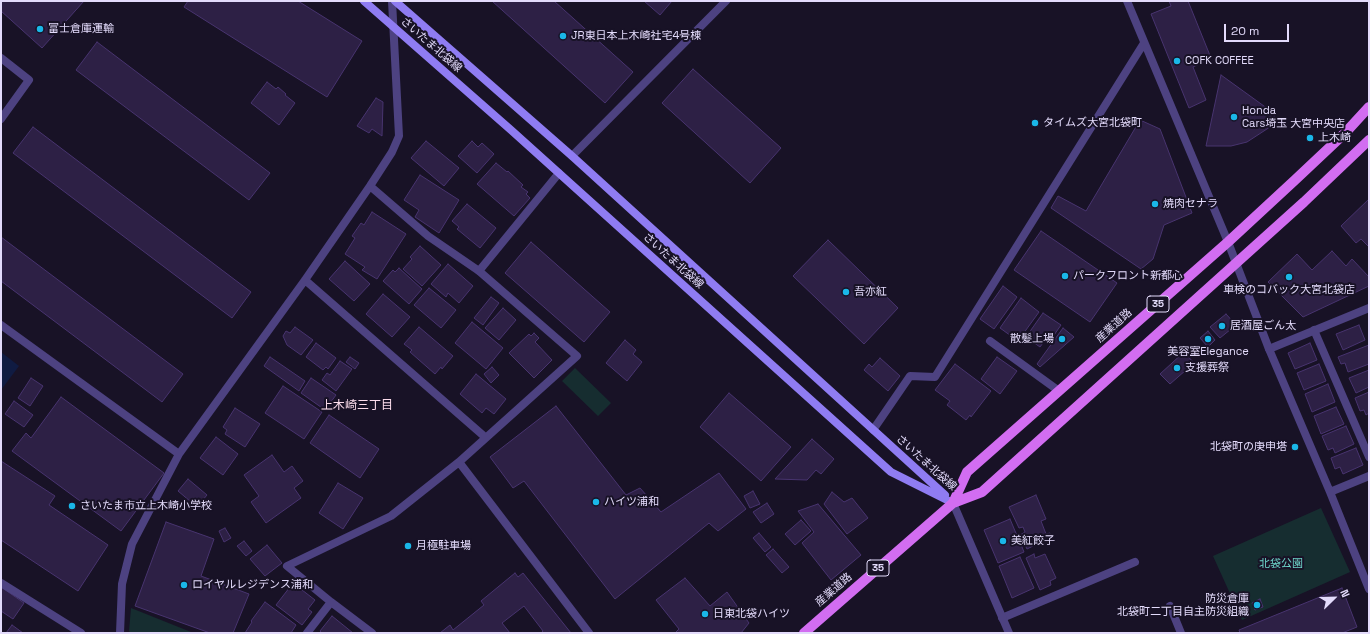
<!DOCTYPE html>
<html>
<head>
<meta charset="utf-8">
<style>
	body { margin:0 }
	#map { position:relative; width:1370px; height:634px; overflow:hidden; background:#181226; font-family:"Space Grotesk",sans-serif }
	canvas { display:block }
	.frame { position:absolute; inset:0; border:2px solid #e3dbfb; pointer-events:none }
	.north { position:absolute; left:1314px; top:578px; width:40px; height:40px; -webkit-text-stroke:3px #181226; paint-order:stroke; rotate:67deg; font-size:11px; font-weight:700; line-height:16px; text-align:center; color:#e3dbfb }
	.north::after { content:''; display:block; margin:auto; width:14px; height:18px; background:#e3dbfb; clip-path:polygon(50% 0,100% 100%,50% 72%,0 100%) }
	.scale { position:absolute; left:1224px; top:24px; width:65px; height:18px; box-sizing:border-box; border:2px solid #e3dbfb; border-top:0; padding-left:5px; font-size:12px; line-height:14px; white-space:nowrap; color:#e3dbfb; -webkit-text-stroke:3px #181226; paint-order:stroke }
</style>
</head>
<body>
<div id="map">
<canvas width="1370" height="634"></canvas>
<div class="frame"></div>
<div class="north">N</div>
<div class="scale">20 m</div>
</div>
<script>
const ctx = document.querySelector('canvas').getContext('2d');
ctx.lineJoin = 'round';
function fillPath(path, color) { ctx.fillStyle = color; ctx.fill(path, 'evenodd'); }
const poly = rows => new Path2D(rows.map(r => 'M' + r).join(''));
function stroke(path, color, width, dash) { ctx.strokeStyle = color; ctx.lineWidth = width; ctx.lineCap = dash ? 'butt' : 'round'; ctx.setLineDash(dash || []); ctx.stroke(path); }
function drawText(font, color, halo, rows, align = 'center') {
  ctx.font = font + ' "Space Grotesk","Noto Sans JP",sans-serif'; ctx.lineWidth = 4; ctx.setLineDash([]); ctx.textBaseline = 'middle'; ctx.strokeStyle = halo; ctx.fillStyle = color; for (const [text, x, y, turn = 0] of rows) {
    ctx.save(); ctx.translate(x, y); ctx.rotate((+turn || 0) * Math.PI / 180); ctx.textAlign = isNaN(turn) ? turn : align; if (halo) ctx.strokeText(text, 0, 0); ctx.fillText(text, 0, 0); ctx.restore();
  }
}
const green = poly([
	[575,368,611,403,598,416,562,381],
	[1321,508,1350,572,1242,620,1213,556],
	[131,608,191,632,190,633,131,633,129,631]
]);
const water = poly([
	[1,352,19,366,1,390]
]);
const building = poly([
	[1,1,84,1,42,48,1,11,1,1],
	[188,1,298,1,362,41,327,97,184,7,188,1],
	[492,1,554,1,633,72,605,103,492,1],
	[644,1,672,1,660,15,644,1],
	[1169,1,1188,1,1211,58,1193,67,1206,100,1189,108,1151,14,1171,6,1169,1],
	[97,42,270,173,249,200,76,70,97,42],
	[693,69,781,148,750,183,662,103,693,69],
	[1221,75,1275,114,1270,127,1247,142,1231,146,1206,146,1221,75],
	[267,82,276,89,278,87,286,94,285,95,295,103,279,125,251,103,267,82],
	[376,98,383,102,382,136,372,129,369,133,357,126,376,98],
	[1140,120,1160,129,1192,213,1164,225,1153,259,1141,269,1051,208,1058,196,1086,211,1140,120],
	[33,127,251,292,232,318,13,153,33,127],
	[426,141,459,168,444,186,411,158,426,141],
	[472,141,478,147,482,143,494,154,477,173,458,156,472,141],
	[496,163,507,172,508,171,523,185,521,187,528,192,526,194,530,198,514,216,477,184,496,163],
	[420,175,459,200,439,233,415,217,419,210,404,200,420,175],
	[1369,199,1369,247,1361,239,1356,243,1341,226,1369,199],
	[467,204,496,228,480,248,457,229,459,227,452,221,467,204],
	[372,212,406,234,377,279,362,270,365,267,345,254,355,238,352,236,361,223,364,225,372,212],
	[1041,231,1117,283,1090,322,1014,270,1041,231],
	[1,237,183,374,162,402,1,281,1,237],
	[828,240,898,308,864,344,793,276,828,240],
	[531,242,610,312,584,342,505,273,531,242],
	[420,246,441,265,422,286,403,269,412,259,410,257,420,246],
	[1332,251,1346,266,1352,259,1369,277,1369,286,1303,317,1268,282,1297,254,1312,270,1332,251],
	[345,261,370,284,354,301,329,279,345,261],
	[448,264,473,286,459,303,448,293,446,297,431,284,448,264],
	[399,268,422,289,409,304,383,281,393,270,395,272,399,268],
	[1003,286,1017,297,994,329,980,319,1003,286],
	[429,288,456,310,441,328,414,305,429,288],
	[383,294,410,317,392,337,366,314,383,294],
	[491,297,499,303,483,325,474,318,491,297],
	[1021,298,1039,312,1018,341,1000,328,1021,298],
	[503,308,516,320,499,340,485,328,503,308],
	[1043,313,1061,325,1052,338,1048,336,1040,347,1026,337,1043,313],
	[1226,314,1236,325,1220,338,1210,327,1226,314],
	[472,322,503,348,486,369,455,343,472,322],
	[1359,325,1365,340,1343,350,1336,334,1359,325],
	[295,327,313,340,301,355,287,345,283,336,286,331,290,333,295,327],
	[419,327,453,356,442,369,441,367,435,374,410,352,412,350,404,344,419,327],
	[1063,328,1074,337,1040,367,1037,364,1063,328],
	[1208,331,1215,340,1208,347,1200,338,1208,331],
	[534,333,539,338,535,342,552,360,534,378,509,353,529,334,531,336,534,333],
	[625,340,636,350,633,354,642,362,627,381,606,363,625,340],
	[316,343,336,358,328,369,326,367,323,370,306,357,316,343],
	[1310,343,1317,360,1295,369,1288,353,1310,343],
	[1369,345,1369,364,1348,372,1345,363,1341,364,1338,357,1369,345],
	[1184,352,1194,363,1170,384,1160,374,1184,352],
	[270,357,305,381,299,391,264,366,270,357],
	[350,357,359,363,355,369,346,362,350,357],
	[997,357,1017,371,1000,394,981,379,997,357],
	[880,358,900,376,888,391,864,370,869,364,872,367,880,358],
	[340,361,352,369,336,391,322,380,327,373,330,375,340,361],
	[955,364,991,391,971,417,970,415,966,420,947,405,950,401,935,390,955,364],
	[1319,364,1326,381,1304,390,1297,373,1319,364],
	[492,367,499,375,491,383,484,374,492,367],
	[1369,370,1369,387,1356,393,1349,378,1369,370],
	[476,374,506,399,494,414,486,408,482,413,460,394,476,374],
	[31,378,43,386,30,406,18,398,31,378],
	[311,378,336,395,325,410,301,393,311,378],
	[1328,384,1335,402,1312,412,1305,394,1328,384],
	[283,386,322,412,304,439,265,413,283,386],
	[1369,392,1369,413,1366,415,1364,410,1360,411,1355,398,1369,392],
	[729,393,791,447,761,481,700,427,729,393],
	[61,397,164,473,121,531,12,451,26,433,31,438,61,397],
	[14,401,33,415,24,427,5,414,14,401],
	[556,406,626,495,640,488,661,512,719,473,746,509,718,531,709,523,615,599,524,481,513,488,490,457,556,406],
	[1336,407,1344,424,1321,434,1314,416,1336,407],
	[235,408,260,424,245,447,225,434,227,430,223,427,235,408],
	[329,415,379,449,360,478,310,443,329,415],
	[1346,426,1354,444,1335,453,1333,448,1328,450,1322,436,1346,426],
	[216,437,238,454,223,475,200,458,216,437],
	[812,439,834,459,821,474,816,470,807,480,775,479,812,439],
	[1356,448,1363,465,1343,474,1340,467,1335,469,1331,458,1356,448],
	[272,455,284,472,292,466,303,481,294,488,301,498,266,523,251,502,259,496,244,475,272,455],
	[1,461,55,496,49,505,108,545,78,591,1,540,1,461],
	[188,479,207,495,197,507,178,491,188,479],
	[338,483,363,498,343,529,319,513,338,483],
	[753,491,760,504,750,508,744,496,753,491],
	[832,492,844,502,852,498,868,518,847,534,824,504,832,492],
	[1036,495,1046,519,1041,521,1046,534,1050,533,1051,537,1027,549,1020,535,1025,532,1023,527,1019,528,1009,507,1036,495],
	[767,503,774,514,761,523,753,512,767,503],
	[818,504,861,555,831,580,802,543,814,532,798,511,818,504],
	[1010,519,1018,538,1013,540,1015,544,1020,542,1024,552,998,563,984,530,1010,519],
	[801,520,811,531,795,545,785,534,801,520],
	[166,522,214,539,201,576,249,594,233,633,210,633,135,606,166,522],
	[225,528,231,538,224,542,219,531,225,528],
	[759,533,771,547,765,552,753,538,759,533],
	[244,541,252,551,246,556,237,546,244,541],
	[267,545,282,563,265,576,250,559,267,545],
	[773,549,789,567,782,573,766,555,773,549],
	[1034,554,1035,558,1045,554,1056,578,1050,581,1051,585,1040,590,1026,558,1034,554],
	[1020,557,1034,588,1012,598,999,566,1020,557],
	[515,573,518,577,523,573,571,633,541,633,543,631,524,606,502,623,510,633,440,633,450,625,453,630,484,605,481,601,515,573],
	[685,578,710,606,727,592,749,623,741,633,675,633,679,629,656,600,685,578],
	[293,583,315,600,308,609,312,612,302,625,276,605,293,583],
	[1,587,24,603,13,619,1,611,1,587],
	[1342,588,1357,627,1342,633,1240,633,1239,630,1342,588],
	[1260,599,1263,607,1255,610,1252,603,1260,599],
	[265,602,296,625,291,633,245,633,252,622,251,621,265,602],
	[332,616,353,633,322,633,320,631,332,616],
	[12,625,23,633,6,633,12,625]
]);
const lane = poly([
	[479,271,559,173],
	[1314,330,1369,457],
	[990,341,1059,391],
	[1269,349,1369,308],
	[1002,618,1135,562]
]);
const street = poly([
	[1127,1,1228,242,1269,349,1330,492,1369,589],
	[1,58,29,80,1,119],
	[572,156,726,1],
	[370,186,428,236,479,271,577,356,459,462,589,633],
	[305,280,485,437],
	[1,325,179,454],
	[873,430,910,376,935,377,1144,43],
	[1330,492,1369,476],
	[953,503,1009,633],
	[1,583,81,633],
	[1170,606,1181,633],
	[120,633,122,584,132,544,179,454,305,280,370,186,392,152,399,136,392,1],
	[307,633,331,602],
	[372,633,331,602,287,566,391,516,459,462]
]);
const secondary = poly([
	[364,1,511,130,891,472,953,503],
	[395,1,572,156,945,495]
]);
const primary = poly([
	[953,503,967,472,1228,242,1295,180,1346,132,1369,107],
	[804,633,953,503,982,492,1304,202,1369,140]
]);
const markers = [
	[40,29,4,"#1ab7e8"],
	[563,36,4,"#1ab7e8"],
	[1177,61,4,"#1ab7e8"],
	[1234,117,4,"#1ab7e8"],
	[1035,123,4,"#1ab7e8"],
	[1310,138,4,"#1ab7e8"],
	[1155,204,4,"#1ab7e8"],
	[1065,276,4,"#1ab7e8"],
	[1289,277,4,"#1ab7e8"],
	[846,292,4,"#1ab7e8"],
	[1222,326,4,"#1ab7e8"],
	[1062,339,4,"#1ab7e8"],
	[1208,339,4,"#1ab7e8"],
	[1177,368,4,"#1ab7e8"],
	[1295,447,4,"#1ab7e8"],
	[596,502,4,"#1ab7e8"],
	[72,506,4,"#1ab7e8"],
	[1003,541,4,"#1ab7e8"],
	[408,546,4,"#1ab7e8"],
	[184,585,4,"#1ab7e8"],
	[1257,605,4,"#1ab7e8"],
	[705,614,4,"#1ab7e8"]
];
const shields = [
	[1158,304,22],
	[878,568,22]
];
const shieldNames = [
	["35",1158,304],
	["35",878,568]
];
const poiNames = [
	["富士倉庫運輸",48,29],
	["JR東日本上木崎社宅4号棟",571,36],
	["COFK COFFEE",1185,61],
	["Honda",1242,111],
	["Cars埼玉 大宮中央店",1242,124],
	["タイムズ大宮北袋町",1043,123],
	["上木崎",1318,138],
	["焼肉セナラ",1163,204],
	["パークフロント新都心",1073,276],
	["車検のコバック大宮北袋店",1289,290,"center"],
	["吾亦紅",854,292],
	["居酒屋ごん太",1230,326],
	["散髪上場",1054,339,"right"],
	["美容室Elegance",1208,352,"center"],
	["支援葬祭",1185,368],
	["北袋町の庚申塔",1287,447,"right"],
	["ハイツ浦和",604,502],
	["さいたま市立上木崎小学校",80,506],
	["美紅餃子",1011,541],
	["月極駐車場",416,546],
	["ロイヤルレジデンス浦和",192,585],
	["防災倉庫",1249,599,"right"],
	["北袋町二丁目自主防災組織",1249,612,"right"],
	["日東北袋ハイツ",713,614]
];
const streetNames = [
	["さいたま北袋線",431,45,41],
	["さいたま北袋線",673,261,42],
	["産業道路",1114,326,-42],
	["さいたま北袋線",926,463,42],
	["産業道路",834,590,-41]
];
const parkNames = [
	["北袋公園",1281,564]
];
const neighbourhoodNames = [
	["上木崎三丁目",357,406]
];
fillPath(green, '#162d30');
fillPath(water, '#101b42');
fillPath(building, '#2d2045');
stroke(building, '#48346f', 1);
stroke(lane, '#4d4281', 8);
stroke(street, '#4d4281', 8);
stroke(secondary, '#8f7cf2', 8);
stroke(primary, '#d26df1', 10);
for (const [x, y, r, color] of markers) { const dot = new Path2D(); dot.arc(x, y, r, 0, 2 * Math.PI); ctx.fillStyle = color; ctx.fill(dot); stroke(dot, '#181226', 1.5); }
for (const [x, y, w] of shields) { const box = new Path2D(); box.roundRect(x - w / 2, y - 8, w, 16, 3); ctx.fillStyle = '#181226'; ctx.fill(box); stroke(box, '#e3dbfb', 1); }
drawText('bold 10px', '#e3dbfb', null, shieldNames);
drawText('11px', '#e3dbfb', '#181226', poiNames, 'left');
drawText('11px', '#e3dbfb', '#181226', streetNames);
drawText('11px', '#6dd5ca', '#181226', parkNames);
drawText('12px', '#fcddec', '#181226', neighbourhoodNames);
</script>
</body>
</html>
